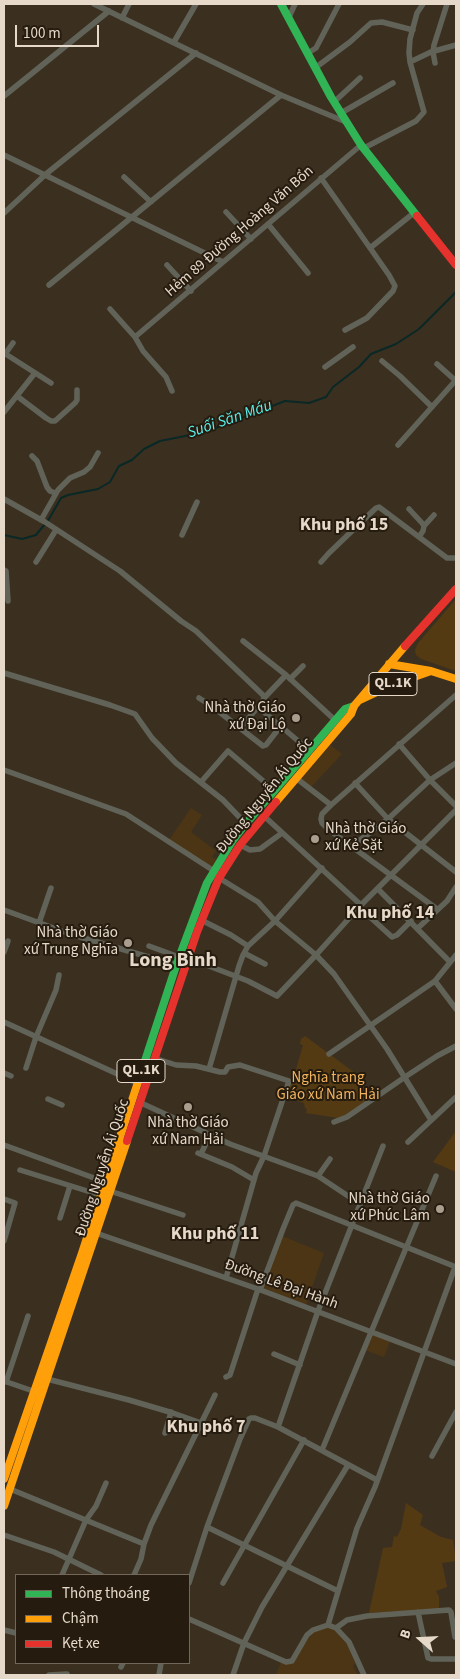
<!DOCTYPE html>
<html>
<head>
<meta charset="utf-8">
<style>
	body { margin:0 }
	#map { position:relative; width:460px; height:1679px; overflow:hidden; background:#3b3020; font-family:"Source Sans 3",sans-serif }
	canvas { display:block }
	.frame { position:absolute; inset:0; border:5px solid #e6d9c9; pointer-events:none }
	.legend { position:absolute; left:15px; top:1574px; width:175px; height:90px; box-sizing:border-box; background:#251b0f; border:1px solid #726759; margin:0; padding:6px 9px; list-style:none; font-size:15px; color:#e6d9c9 }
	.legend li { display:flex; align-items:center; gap:10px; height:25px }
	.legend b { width:25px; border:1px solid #726759 }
	.north { position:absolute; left:395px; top:1614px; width:50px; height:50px; -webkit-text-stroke:4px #251b0f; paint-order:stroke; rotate:289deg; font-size:14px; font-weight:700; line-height:20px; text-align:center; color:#e6d9c9 }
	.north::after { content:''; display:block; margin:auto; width:18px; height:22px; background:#e6d9c9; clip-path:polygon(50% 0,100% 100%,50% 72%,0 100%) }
	.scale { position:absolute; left:15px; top:25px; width:84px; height:22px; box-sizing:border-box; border:2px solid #e6d9c9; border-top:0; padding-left:6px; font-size:15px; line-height:18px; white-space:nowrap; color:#e6d9c9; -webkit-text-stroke:4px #251b0f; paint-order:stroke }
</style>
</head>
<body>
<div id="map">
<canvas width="460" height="1679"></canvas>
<div class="frame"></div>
<ul class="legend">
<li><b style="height:6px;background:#30b455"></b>Thông thoáng</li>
<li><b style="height:6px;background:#ff9f0a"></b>Chậm</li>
<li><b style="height:6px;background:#e5322d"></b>Kẹt xe</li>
</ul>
<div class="north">B</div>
<div class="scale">100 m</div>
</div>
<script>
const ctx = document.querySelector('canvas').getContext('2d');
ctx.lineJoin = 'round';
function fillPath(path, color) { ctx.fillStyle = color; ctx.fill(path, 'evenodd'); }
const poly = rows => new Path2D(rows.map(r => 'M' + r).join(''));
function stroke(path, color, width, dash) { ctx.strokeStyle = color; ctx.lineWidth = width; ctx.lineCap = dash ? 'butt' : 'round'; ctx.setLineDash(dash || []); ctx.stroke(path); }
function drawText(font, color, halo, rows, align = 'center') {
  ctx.font = font + ' "Source Sans 3",sans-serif'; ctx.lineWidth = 4; ctx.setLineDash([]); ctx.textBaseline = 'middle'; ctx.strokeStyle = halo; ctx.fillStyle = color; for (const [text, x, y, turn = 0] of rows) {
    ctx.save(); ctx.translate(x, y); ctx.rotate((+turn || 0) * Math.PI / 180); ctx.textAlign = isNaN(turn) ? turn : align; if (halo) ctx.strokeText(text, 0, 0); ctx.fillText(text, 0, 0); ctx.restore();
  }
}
const built = poly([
	[329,744,342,754,311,787,300,778],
	[191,808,202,815,191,832,216,851,212,857,217,860,212,868,169,840],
	[282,1236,324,1253,306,1305,263,1288],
	[372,1334,390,1341,384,1357,365,1350],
	[327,1627,335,1629,347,1643,355,1663,353,1667,358,1675,276,1675,281,1662,286,1664,314,1632]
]);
const green = poly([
	[456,599,456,671,421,659,416,655,415,650,418,643],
	[305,1036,355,1073,370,1098,343,1117,338,1118,306,1113,307,1109,305,1108,304,1103,285,1097,294,1073,295,1073,303,1045,300,1044,301,1039],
	[456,1131,456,1172,433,1162],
	[406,1503,423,1515,420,1525,441,1537,453,1540,456,1561,442,1563,447,1587,436,1591,439,1597,439,1609,369,1613,383,1548,392,1547,394,1536,397,1537,401,1529]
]);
const stream = poly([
	[4,535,22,539,36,535,49,519,61,498,68,495,98,489,110,482,119,466,132,460,144,449,160,441,205,432,285,401,309,403,326,397,333,387,359,367,371,354,396,344,419,329,456,292]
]);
const street = poly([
	[94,4,281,95,346,122],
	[289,17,295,4],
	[122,18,129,4],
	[174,42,196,4],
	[308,53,316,48,339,4],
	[410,62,431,52,456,45],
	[435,63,433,52,434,45,447,4],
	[315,68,350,42,371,23,382,22,413,30],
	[4,96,109,11],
	[334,102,360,78],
	[341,113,393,83],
	[364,148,416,121,424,112,410,62,409,53,410,39,417,13,423,4],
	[4,155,223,262],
	[124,177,151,202],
	[321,178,389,275,395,286,393,291,367,318,345,330],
	[226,212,251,239],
	[4,213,46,174,196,53],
	[268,224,308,273],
	[370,248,415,212],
	[167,265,191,291],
	[49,285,281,95],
	[110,309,135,337,143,351,166,377,172,391],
	[135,337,361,145],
	[4,353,51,383],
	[5,354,13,343],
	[382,361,400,376,432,407],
	[437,364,456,381],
	[325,367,353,347],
	[17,396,46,418,51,421,55,421,75,403,77,400,77,390],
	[4,412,35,373],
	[398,445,456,380],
	[32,456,37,461,47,487,50,491,55,493],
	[4,499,45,522,120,571,181,621,196,631,265,697,258,707,310,751],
	[409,509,422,523,424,526,423,531,419,537],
	[41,520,58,490,70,478,84,472,90,467,98,453],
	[424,526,434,515],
	[182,535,197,502],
	[36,562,56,530],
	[321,562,329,553,376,508,379,507,447,558,456,558],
	[4,570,6,571,8,601],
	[243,641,286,675,336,721],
	[4,673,110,705,135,714,152,738,176,763,223,800,246,824],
	[290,679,303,666],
	[265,697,286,675],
	[199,698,213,707,263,746,266,745,280,727],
	[240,728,258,707],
	[399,744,430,780,456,806],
	[4,770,126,814,214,871],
	[296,778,331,805],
	[201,782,228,751,275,791],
	[355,783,388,819,456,872],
	[264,816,361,905],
	[240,845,250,850,260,849,282,833],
	[352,846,388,819,430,780,456,763],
	[219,878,258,902,275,921,316,955,334,974,387,1049,431,1120],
	[378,889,450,962],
	[359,907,392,937,397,935,411,921],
	[437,909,328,829,322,823,321,819,322,814,331,805,456,695],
	[4,910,70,934,176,965],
	[201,920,231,935,248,946],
	[39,923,51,888],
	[418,928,447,901,456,887],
	[149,946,179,957],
	[4,952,8,941],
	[244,953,265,964],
	[188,958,248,981,277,996,316,955,361,905,456,810],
	[435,981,456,1009],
	[4,1022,137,1083],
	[329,1054,435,981,456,955],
	[154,1058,176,1065,196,1066,220,1072,225,1072,228,1067,240,1065,289,1081,264,1156,256,1173,226,1278],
	[26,1068,36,1037,56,990,59,975],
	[209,1069,239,966,243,955,248,946,275,921,322,868],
	[4,1073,11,1076],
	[48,1099,62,1105],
	[139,1102,230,1144,318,1176,360,1204],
	[334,1122,347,1117,405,1077,437,1056,456,1046],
	[408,1142,456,1097],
	[4,1145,105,1182],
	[198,1153,232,1167,254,1180],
	[201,1154,210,1135],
	[20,1170,100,1195],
	[318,1176,330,1159],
	[110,1191,183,1215],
	[4,1199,15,1203,4,1241],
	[60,1218,70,1186],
	[96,1233,258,1289,456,1364],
	[260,1290,283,1229,293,1205,296,1203,456,1267],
	[274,1354,300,1365],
	[226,1377,230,1375,258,1289],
	[47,1379,129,1400,173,1413,201,1423],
	[4,1381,33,1391],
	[6,1382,28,1316],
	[278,1427,318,1311,383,1146],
	[165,1433,171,1412],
	[322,1450,436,1176],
	[432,1456,456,1412],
	[10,1489,144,1544],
	[207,1527,338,1591],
	[4,1535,54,1552,101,1575],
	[62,1575,86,1520,96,1506,106,1483],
	[134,1575,141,1559,144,1544,151,1525,215,1395],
	[189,1583,207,1527,240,1439,249,1419,251,1418,255,1418,278,1427,377,1480],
	[223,1583,304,1440],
	[418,1612,428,1658,431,1659,456,1659],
	[189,1619,286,1662,292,1661,307,1635,313,1630,328,1625,336,1628,349,1642,364,1675],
	[328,1625,357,1528,375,1487,455,1267],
	[336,1628,347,1620,367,1616,449,1610,451,1612,455,1637],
	[4,1630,16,1633],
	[121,1667,123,1663],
	[49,1675,67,1674],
	[159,1675,161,1663],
	[233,1675,244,1643,262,1607,348,1465]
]);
const fast = poly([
	[281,4,331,97,361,145,417,216],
	[141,1073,177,963,207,883,233,840,243,827,345,709,354,706]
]);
const slow = poly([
	[389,664,431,671,456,679],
	[360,700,394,684,431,671],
	[276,802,351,714,354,706,405,646],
	[4,1479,82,1253,141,1073],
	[4,1506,127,1141]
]);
const jam = poly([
	[417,216,456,265],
	[405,646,456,589],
	[127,1141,197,932,219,878,240,845,276,802]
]);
const markers = [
	[296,718,5,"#aa9e8e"],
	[315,839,5,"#aa9e8e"],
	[128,943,5,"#aa9e8e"],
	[188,1107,5,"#aa9e8e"],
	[440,1209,5,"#aa9e8e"]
];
const shields = [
	[393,684,48],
	[141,1071,48]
];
const shieldNames = [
	["QL.1K",393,684],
	["QL.1K",141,1071]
];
const streetNames = [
	["Hẻm 89 Đường Hoàng Văn Bổn",240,232,-41],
	["Đường Nguyễn Ái Quốc",265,796,-51],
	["Đường Nguyễn Ái Quốc",103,1168,-72],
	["Đường Lê Đại Hành",281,1285,20]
];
const poiNames = [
	["Nhà thờ Giáo",286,709],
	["xứ Đại Lộ",286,726],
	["Nhà thờ Giáo",325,830,"left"],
	["xứ Kẻ Sặt",325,847,"left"],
	["Nhà thờ Giáo",118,934],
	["xứ Trung Nghĩa",118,951],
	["Nhà thờ Giáo",188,1124,"center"],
	["xứ Nam Hải",188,1141,"center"],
	["Nhà thờ Giáo",430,1200],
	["xứ Phúc Lâm",430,1217]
];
const parkNames = [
	["Nghĩa trang",328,1079],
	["Giáo xứ Nam Hải",328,1096]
];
const waterNames = [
	["Suối Săn Máu",230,420,-19]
];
const quarterNames = [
	["Khu phố 15",344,526],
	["Khu phố 14",390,914],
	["Khu phố 11",215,1235],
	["Khu phố 7",206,1428]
];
const districtNames = [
	["Long Bình",173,962]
];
fillPath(built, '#4c3514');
fillPath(green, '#543a12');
stroke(stream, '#0a2826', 2);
stroke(street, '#616359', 5.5);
stroke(fast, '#30b455', 8);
stroke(slow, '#ff9f0a', 8);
stroke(jam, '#e5322d', 8);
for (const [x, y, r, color] of markers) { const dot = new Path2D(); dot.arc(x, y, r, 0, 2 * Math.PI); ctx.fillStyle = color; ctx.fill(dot); stroke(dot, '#251b0f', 2); }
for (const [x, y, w] of shields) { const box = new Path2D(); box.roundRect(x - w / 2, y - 11.5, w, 23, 4); ctx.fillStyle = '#251b0f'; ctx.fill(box); stroke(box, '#e6d9c9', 1); }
drawText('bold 14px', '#e6d9c9', null, shieldNames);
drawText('15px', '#e6d9c9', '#251b0f', streetNames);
drawText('15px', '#e6d9c9', '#251b0f', poiNames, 'right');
drawText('15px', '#f1b35d', '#251b0f', parkNames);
drawText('italic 16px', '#5af0ed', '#251b0f', waterNames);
drawText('bold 18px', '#e6d9c9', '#251b0f', quarterNames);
drawText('bold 20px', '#e6d9c9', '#251b0f', districtNames);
</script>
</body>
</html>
